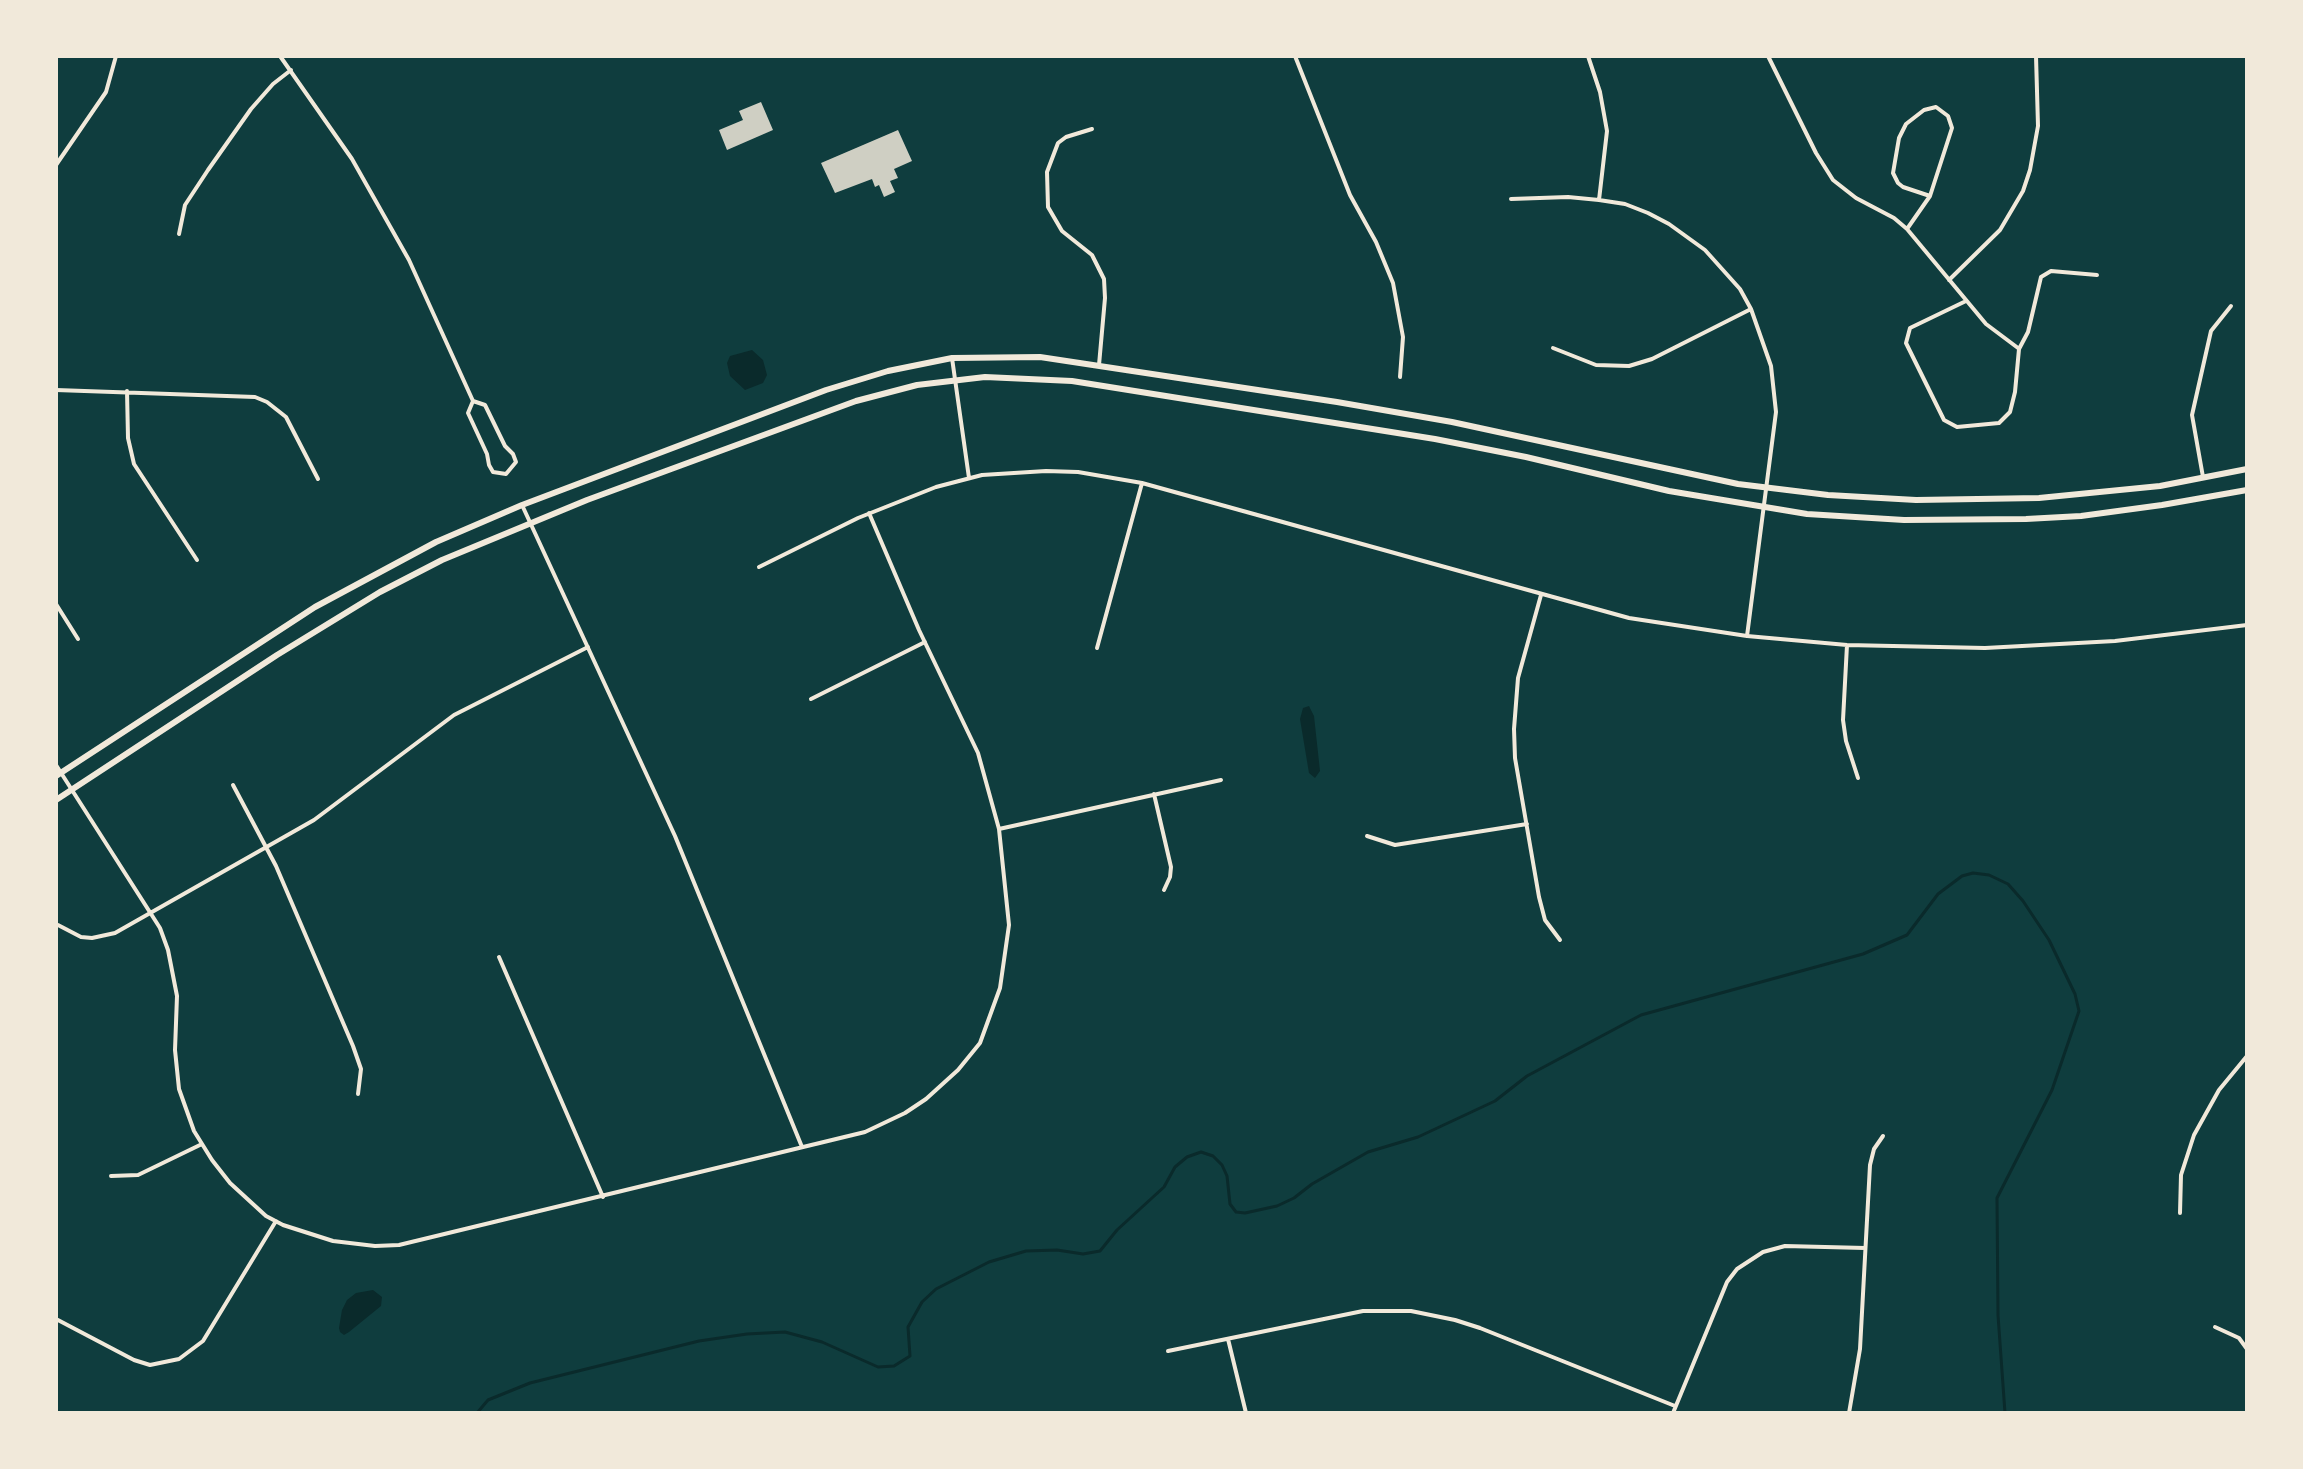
<!DOCTYPE html>
<html>
<head>
<meta charset="utf-8">
<style>
	body { margin:0 }
	#map { position:relative; width:2303px; height:1469px; overflow:hidden; background:#0f3d3e; font-family:"Source Sans 3",sans-serif }
	canvas { display:block }
	.frame { position:absolute; inset:0; border:58px solid #f1e9da; pointer-events:none }
</style>
</head>
<body>
<div id="map">
<canvas width="2303" height="1469"></canvas>
<div class="frame"></div>
</div>
<script>
const ctx = document.querySelector('canvas').getContext('2d');
ctx.lineJoin = 'round';
function fillPath(path, color) { ctx.fillStyle = color; ctx.fill(path, 'evenodd'); }
const poly = rows => new Path2D(rows.map(r => 'M' + r).join(''));
function stroke(path, color, width, dash) { ctx.strokeStyle = color; ctx.lineWidth = width; ctx.lineCap = dash ? 'butt' : 'round'; ctx.setLineDash(dash || []); ctx.stroke(path); }
const water = poly([
	[752,350,763,360,767,375,763,383,745,390,730,376,727,363,730,356],
	[1309,706,1314,716,1320,771,1315,778,1309,773,1300,719,1303,708],
	[373,1290,382,1297,381,1306,349,1332,344,1335,340,1332,339,1328,342,1310,347,1300,356,1293]
]);
const stream = poly([
	[477,1413,488,1400,530,1383,699,1341,747,1334,785,1332,822,1342,878,1367,894,1366,910,1356,908,1327,922,1302,936,1289,989,1262,1026,1251,1057,1250,1083,1254,1100,1251,1117,1230,1164,1187,1175,1167,1187,1157,1201,1152,1213,1156,1222,1165,1227,1176,1230,1204,1236,1212,1245,1213,1277,1206,1294,1198,1312,1184,1368,1152,1418,1137,1495,1101,1527,1076,1641,1015,1863,954,1907,935,1938,894,1962,876,1973,873,1989,875,2008,884,2023,901,2049,940,2075,994,2079,1011,2052,1090,1997,1198,1998,1315,2005,1413]
]);
const building = poly([
	[761,102,773,130,727,150,719,130,743,120,739,111],
	[898,130,912,161,894,169,898,178,890,181,895,192,884,197,879,185,875,187,872,179,835,193,821,163]
]);
const minor = poly([
	[280,56,352,159,409,260,473,401,468,413,487,454,489,465,493,472,506,474,516,462,513,454,505,446,485,405,473,401],
	[1295,56,1350,195,1376,242,1393,283,1403,337,1400,377],
	[1588,56,1600,92,1607,131,1599,200],
	[1768,56,1816,153,1833,180,1856,198,1894,218,1907,229,1986,324,2018,348],
	[1092,129,1066,137,1058,143,1047,172,1048,207,1062,231,1092,255,1104,279,1105,298,1099,365],
	[56,165,106,92,116,56],
	[1511,199,1568,197,1599,200,1625,204,1648,213,1669,224,1705,250,1740,289,1751,309,1771,366,1776,412,1747,636],
	[1907,229,1930,196,1952,128,1948,116,1936,107,1924,110,1906,124,1899,138,1893,173,1898,183,1903,187,1930,196],
	[179,234,185,205,208,170,251,109,273,84,291,70],
	[1949,280,2000,230,2023,191,2030,170,2038,126,2036,56],
	[1966,301,1910,328,1906,343,1944,420,1957,427,1999,423,2010,412,2015,392,2019,349,2028,332,2041,277,2051,271,2097,275],
	[1553,348,1596,365,1629,366,1652,359,1751,309],
	[952,358,969,478],
	[56,390,255,397,267,402,286,417,318,479],
	[127,391,128,438,134,464,197,560],
	[2203,477,2192,415,2211,331,2231,306],
	[522,505,675,836,802,1147],
	[759,567,858,518,936,487,982,475,1046,471,1078,472,1142,483,1629,618,1747,636,1847,645,1985,648,2115,641,2247,625],
	[1541,595,1518,678,1514,729,1515,758,1539,897,1545,920,1560,940],
	[56,604,78,639],
	[1847,645,1843,720,1846,741,1858,778],
	[1097,648,1142,483],
	[811,699,925,642],
	[56,765,160,928,168,950,177,996,175,1050,179,1089,194,1131,212,1160,230,1183,266,1216,283,1225,333,1241,375,1246,399,1245,865,1132,905,1113,926,1099,958,1070,980,1043,1000,988,1009,925,999,829,978,753,919,630,869,513],
	[233,785,276,866,353,1046,361,1069,358,1094],
	[1154,794,1171,867,1170,877,1164,890],
	[999,829,1221,780],
	[1367,836,1395,845,1527,824],
	[58,925,81,937,92,938,115,933,314,820,454,715,588,647],
	[499,957,603,1197],
	[111,1176,138,1175,202,1144],
	[2180,1213,2181,1175,2194,1135,2219,1090,2247,1056],
	[56,1319,134,1360,150,1365,179,1359,203,1341,276,1221],
	[2215,1327,2239,1338,2247,1349],
	[1228,1339,1246,1413],
	[1168,1351,1363,1311,1411,1311,1455,1320,1480,1328,1675,1406],
	[1673,1413,1727,1282,1737,1269,1763,1252,1785,1246,1865,1248],
	[1849,1413,1860,1349,1870,1165,1874,1149,1883,1136]
]);
const secondary = poly([
	[56,776,315,607,436,542,522,505,826,390,888,371,952,358,1040,357,1337,402,1452,422,1738,484,1828,495,1916,500,2039,498,2160,486,2247,469],
	[56,800,277,655,380,592,442,560,587,500,856,401,917,385,985,377,1072,381,1435,439,1526,457,1669,491,1807,514,1904,520,2026,519,2081,516,2162,505,2247,490]
]);
fillPath(water, '#0a2a2b');
stroke(stream, '#0a2a2b', 3);
fillPath(building, '#cfcfc3');
stroke(minor, '#f1e9da', 4);
stroke(secondary, '#f1e9da', 6);
</script>
</body>
</html>
